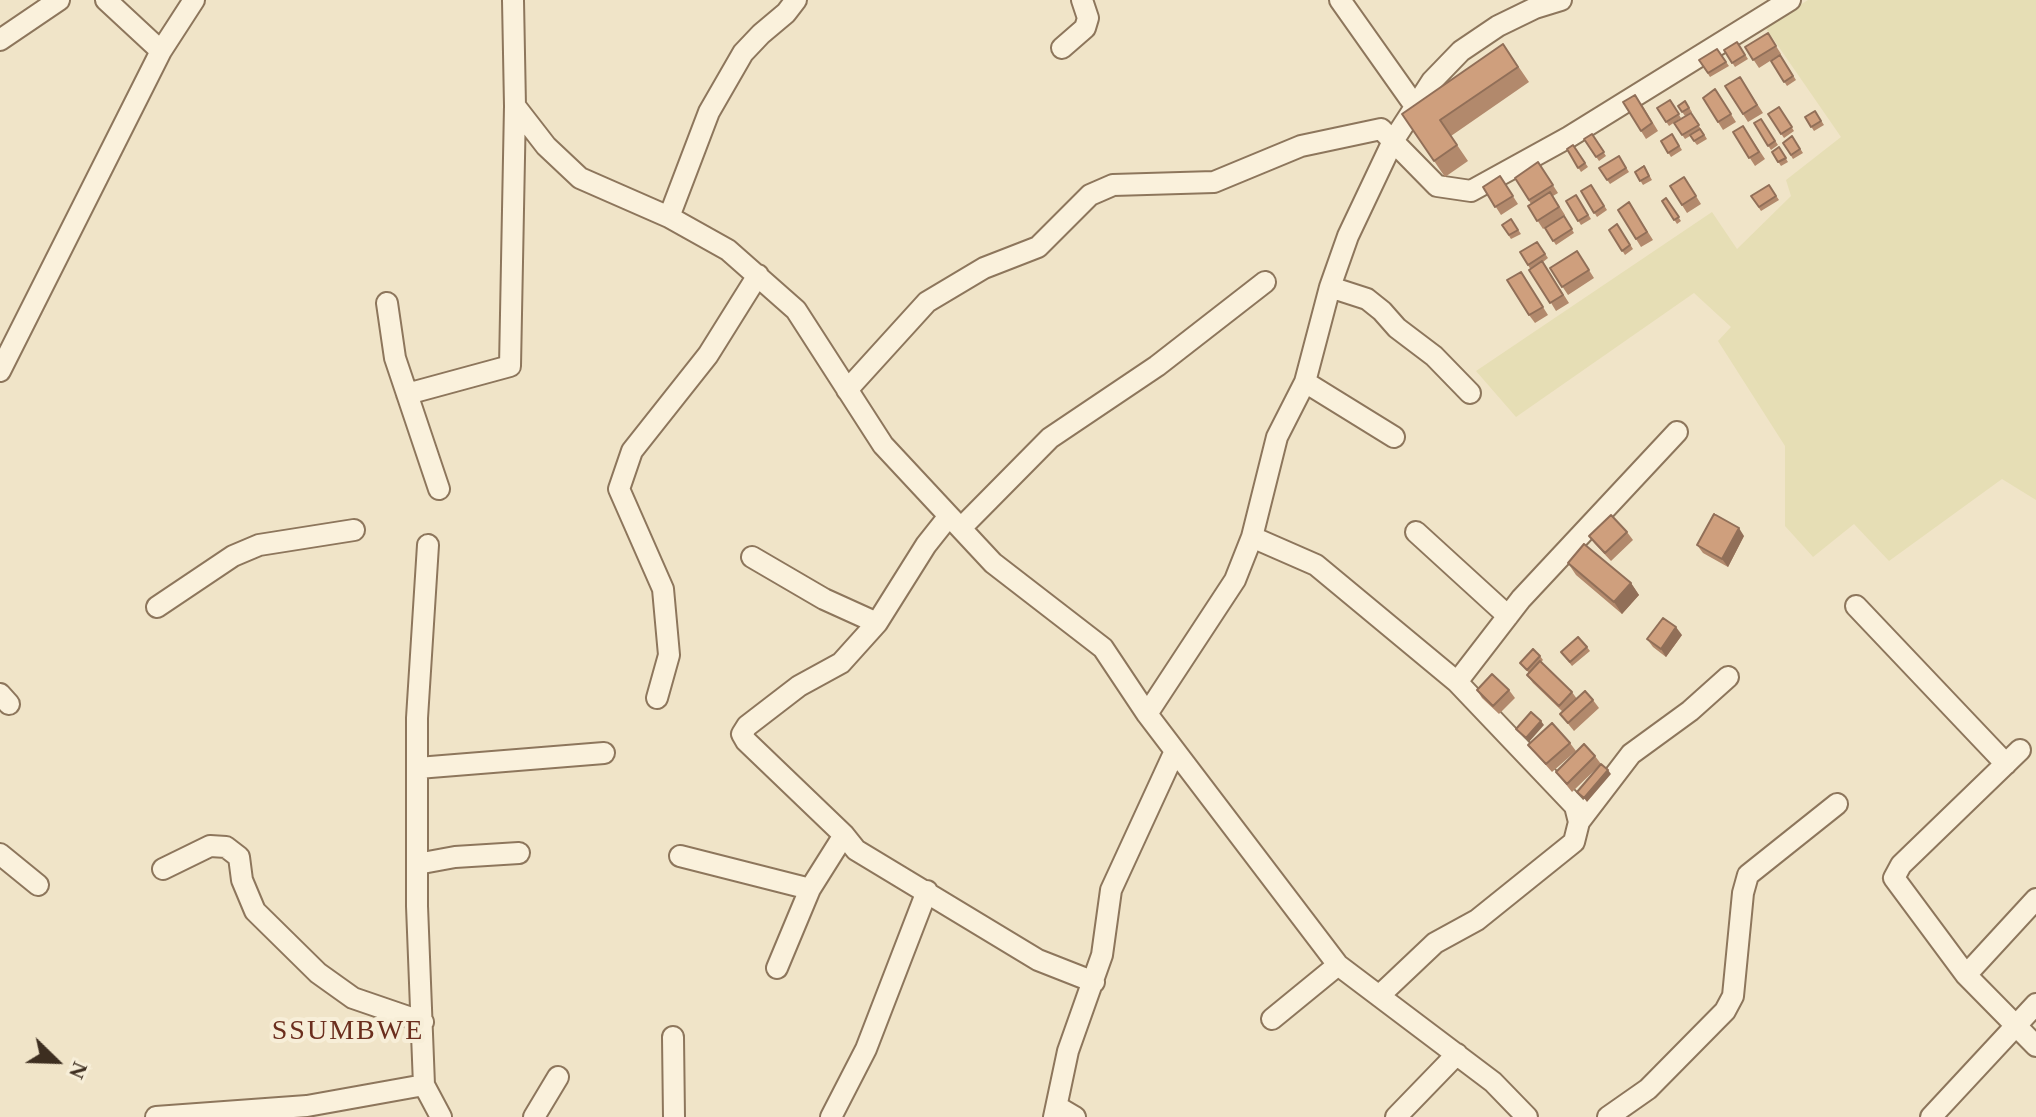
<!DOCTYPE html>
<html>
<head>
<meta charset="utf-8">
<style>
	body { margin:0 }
	#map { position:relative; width:2036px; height:1117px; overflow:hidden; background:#f0e4c8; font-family:"Times New Roman",serif }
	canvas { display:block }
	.north { position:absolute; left:16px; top:1021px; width:80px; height:80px; -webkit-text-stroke:6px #f7eed8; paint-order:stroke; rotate:113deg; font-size:22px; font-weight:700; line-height:32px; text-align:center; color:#3d2e20 }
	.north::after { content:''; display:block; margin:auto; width:28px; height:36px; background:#3d2e20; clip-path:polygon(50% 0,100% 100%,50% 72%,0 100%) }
</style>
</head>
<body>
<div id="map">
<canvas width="2036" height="1117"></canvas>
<div class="north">N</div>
</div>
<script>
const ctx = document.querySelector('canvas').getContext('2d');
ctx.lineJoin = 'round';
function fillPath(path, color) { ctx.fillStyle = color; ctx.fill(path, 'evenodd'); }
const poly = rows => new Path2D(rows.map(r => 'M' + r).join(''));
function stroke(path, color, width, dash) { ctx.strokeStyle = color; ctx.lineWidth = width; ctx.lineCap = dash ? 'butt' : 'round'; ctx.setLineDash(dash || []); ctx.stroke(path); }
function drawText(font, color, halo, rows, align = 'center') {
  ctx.font = font + ' "Times New Roman",serif'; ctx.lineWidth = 8; ctx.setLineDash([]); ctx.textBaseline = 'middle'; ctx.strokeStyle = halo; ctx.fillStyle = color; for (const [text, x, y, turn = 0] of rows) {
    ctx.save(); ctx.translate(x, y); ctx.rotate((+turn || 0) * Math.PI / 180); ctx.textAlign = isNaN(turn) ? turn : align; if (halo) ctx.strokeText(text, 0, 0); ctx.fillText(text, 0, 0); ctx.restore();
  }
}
const farmland = poly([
	[1808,0,2036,0,2036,500,2002,479,1889,561,1854,524,1813,557,1785,526,1785,446,1718,341,1731,327,1694,293,1516,417,1476,371,1712,212,1737,249,1791,196,1786,180,1841,137,1765,27]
]);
const minor = poly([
	[106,0,161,51],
	[513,0,515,106,546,146,580,178,669,217,728,250,796,310,883,445,993,563,1103,648,1147,714,1338,965,1493,1082,1527,1117],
	[1340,0,1415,106],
	[0,40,59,0],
	[1062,48,1085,28,1088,18,1082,0],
	[669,217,709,112,743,53,761,34,786,13,796,0],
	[1330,287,1367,299,1382,311,1397,328,1434,356,1470,393],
	[387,303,395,358,439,489],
	[0,371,161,51,194,0],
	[1305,382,1394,437],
	[847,390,927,302,984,268,1038,247,1090,195,1113,185,1214,182,1301,146,1381,129,1437,186,1471,191,1569,137,1790,0],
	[407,394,510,366,515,106],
	[949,516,926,545,877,623,841,663,799,686,747,726,742,734,746,741,844,835,856,850,1038,960,1094,982],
	[961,528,1050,438,1157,366,1265,282],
	[1416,532,1508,616],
	[1252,537,1316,565,1457,682,1575,806,1579,822,1574,842,1477,920,1435,943,1379,996],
	[428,545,417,718,417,906,424,1085,441,1117],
	[752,557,824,599,877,623],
	[1856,606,2006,764],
	[157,607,233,556,259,545,354,530],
	[1457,682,1521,599,1677,432],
	[0,694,9,704],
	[657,698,669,655,663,589,619,489,632,451,708,355,758,275],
	[1147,714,1235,580,1252,537,1277,437,1305,382,1330,287,1348,236,1393,141,1432,81,1461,51,1498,26,1535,8,1561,0],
	[2020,750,1901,865,1894,878,1966,975,2036,1046],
	[418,768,604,753],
	[1579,822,1631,754,1690,711,1728,677],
	[0,854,38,885],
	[680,856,810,889],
	[417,864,455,857,519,853],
	[163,869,210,846,226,847,239,857,242,880,255,911,318,973,353,998,423,1022],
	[777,968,810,889,844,835],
	[1966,975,2036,899],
	[1272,1019,1338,965],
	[673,1037,674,1117],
	[1058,1107,1075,1117],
	[156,1117,307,1106,424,1085],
	[534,1117,558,1077],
	[831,1117,866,1049,927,891],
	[1054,1117,1068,1051,1102,955,1111,890,1175,751],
	[1396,1117,1457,1054],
	[1608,1117,1648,1089,1725,1011,1733,996,1743,893,1748,875,1837,804],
	[1931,1117,2036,1004]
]);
const wall = poly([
	[1768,33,1781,54,1759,68,1745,47],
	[1737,42,1748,59,1735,67,1724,50],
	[1503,44,1529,82,1451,136,1468,161,1445,177,1402,114],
	[1717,49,1729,66,1710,77,1699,60],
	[1780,55,1796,80,1787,86,1771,61],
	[1740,77,1763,113,1748,122,1725,86],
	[1715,89,1736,122,1723,130,1718,122],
	[1670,100,1681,118,1669,126,1657,108],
	[1685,101,1692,112,1685,116,1678,106],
	[1623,102,1641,103,1658,131,1646,139],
	[1779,107,1794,131,1784,138,1768,114],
	[1815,111,1824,125,1814,131,1805,117],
	[1691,113,1707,139,1697,145,1690,136,1685,139,1674,123],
	[1761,119,1778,145,1771,150,1754,123],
	[1743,126,1765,159,1755,166,1733,132],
	[1592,134,1606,156,1599,161,1584,139],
	[1672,134,1682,150,1671,157,1661,141],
	[1792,136,1803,153,1793,159,1783,143],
	[1573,145,1588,167,1581,172,1567,149],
	[1779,147,1788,162,1781,166,1772,152],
	[1619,156,1629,172,1610,184,1599,168],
	[1538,162,1558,193,1553,196,1565,215,1543,229,1528,206,1531,204,1515,178],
	[1644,166,1652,180,1643,185,1635,172],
	[1500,176,1518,204,1501,215,1483,187],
	[1684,177,1701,204,1687,213,1670,186],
	[1591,185,1607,210,1597,217,1581,191],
	[1769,185,1779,200,1761,211,1751,196],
	[1576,195,1591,219,1581,225,1566,201],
	[1666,198,1681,221,1677,224,1662,201],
	[1629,202,1653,240,1641,247,1636,239],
	[1564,216,1574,233,1556,245,1545,228],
	[1511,219,1521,234,1511,239,1502,225],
	[1617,224,1633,249,1625,255,1609,230],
	[1537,242,1548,258,1543,262,1569,303,1556,311,1520,252],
	[1577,251,1594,278,1568,295,1550,268],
	[1521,272,1548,315,1535,323,1529,315],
	[1627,532,1633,540,1611,561,1595,544,1589,536],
	[1744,536,1728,567,1703,553,1697,545],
	[1568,563,1631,583,1639,595,1622,614,1576,575],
	[1682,635,1666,657,1653,647,1647,639],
	[1587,647,1590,651,1572,666,1564,656],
	[1540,656,1543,660,1541,662,1572,692,1577,699,1593,700,1599,708,1574,731,1560,714,1563,712,1533,683,1527,675,1529,673,1520,663],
	[1477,690,1509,690,1515,698,1499,714,1482,698],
	[1570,743,1576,751,1552,772,1528,745],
	[1595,756,1601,764,1572,792,1556,772]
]);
const shadedWall = poly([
	[1739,528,1744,536,1728,567,1722,559],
	[1631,583,1639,595,1622,614,1614,602],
	[1676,627,1682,635,1666,657,1661,649],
	[1541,721,1544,725,1529,742,1526,738],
	[1608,770,1611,774,1587,802,1584,798]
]);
const building = poly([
	[1768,33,1776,46,1753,60,1745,47,1768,33],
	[1737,42,1745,55,1732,63,1724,50,1737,42],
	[1503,44,1518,67,1440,120,1457,145,1434,161,1402,114,1503,44],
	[1717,49,1726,62,1708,73,1699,60,1717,49],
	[1780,55,1793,76,1784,82,1771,61,1780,55],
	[1740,77,1757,105,1743,114,1725,86,1740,77],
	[1715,89,1731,114,1718,122,1703,98,1715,89],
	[1635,95,1652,123,1641,131,1623,102,1635,95],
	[1670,100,1679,114,1666,122,1657,108,1670,100],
	[1685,101,1689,108,1682,112,1678,106,1685,101],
	[1779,107,1792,127,1781,134,1768,114,1779,107],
	[1815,111,1821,121,1811,127,1805,117,1815,111],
	[1691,113,1699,125,1682,135,1674,123,1691,113],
	[1761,119,1775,141,1768,146,1754,123,1761,119],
	[1743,126,1759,152,1749,158,1733,132,1743,126],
	[1700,129,1704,135,1694,141,1690,135,1700,129],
	[1592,134,1604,152,1596,157,1584,139,1592,134],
	[1672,134,1679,146,1668,153,1661,141,1672,134],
	[1792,136,1800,149,1791,155,1783,143,1792,136],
	[1573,145,1585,163,1578,168,1567,149,1573,145],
	[1779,147,1786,158,1778,162,1772,152,1779,147],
	[1619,156,1626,168,1607,180,1599,168,1619,156],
	[1538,162,1553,185,1529,200,1515,178,1538,162],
	[1644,166,1649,176,1640,181,1635,172,1644,166],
	[1500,176,1513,196,1495,207,1483,187,1500,176],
	[1684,177,1696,196,1682,205,1670,186,1684,177],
	[1591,185,1604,206,1594,213,1581,191,1591,185],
	[1769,185,1776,196,1759,207,1751,196,1769,185],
	[1550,192,1559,207,1537,221,1528,206,1550,192],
	[1576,195,1588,215,1578,221,1566,201,1576,195],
	[1666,198,1679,217,1674,220,1662,201,1666,198],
	[1629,202,1647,232,1636,239,1618,210,1629,202],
	[1564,216,1572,229,1553,241,1545,228,1564,216],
	[1511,219,1518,230,1509,235,1502,225,1511,219],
	[1617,224,1630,245,1622,251,1609,230,1617,224],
	[1537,242,1545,254,1528,265,1520,252,1537,242],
	[1577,251,1589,270,1562,287,1550,268,1577,251],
	[1542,261,1563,295,1550,303,1529,270,1542,261],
	[1521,272,1543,307,1529,315,1507,280,1521,272],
	[1714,514,1739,528,1722,559,1697,545,1714,514],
	[1611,515,1627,532,1605,553,1589,536,1611,515],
	[1584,544,1631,583,1614,602,1568,563,1584,544],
	[1663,618,1676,627,1661,649,1647,639,1663,618],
	[1578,637,1587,647,1570,662,1561,652,1578,637],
	[1533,649,1540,656,1527,670,1520,663,1533,649],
	[1540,661,1572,692,1559,706,1527,675,1540,661],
	[1492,674,1509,690,1493,706,1477,690,1492,674],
	[1585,691,1593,700,1568,723,1560,714,1585,691],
	[1531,712,1541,721,1526,738,1516,729,1531,712],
	[1552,723,1570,743,1546,764,1528,745,1552,723],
	[1584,744,1595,756,1567,784,1556,772,1584,744],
	[1601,764,1608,770,1584,798,1577,792,1601,764]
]);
const quarterNames = [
	["SSUMBWE",348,1032]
];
fillPath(farmland, '#e6deb5');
stroke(minor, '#8d765c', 24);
stroke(minor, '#faf1dc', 20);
fillPath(wall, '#b2896c');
fillPath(shadedWall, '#916f58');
fillPath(building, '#cf9f7d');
stroke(building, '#916f58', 2);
ctx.letterSpacing = '2px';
drawText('28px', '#6b2e1e', '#f7eed8', quarterNames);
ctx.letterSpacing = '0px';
</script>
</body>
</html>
